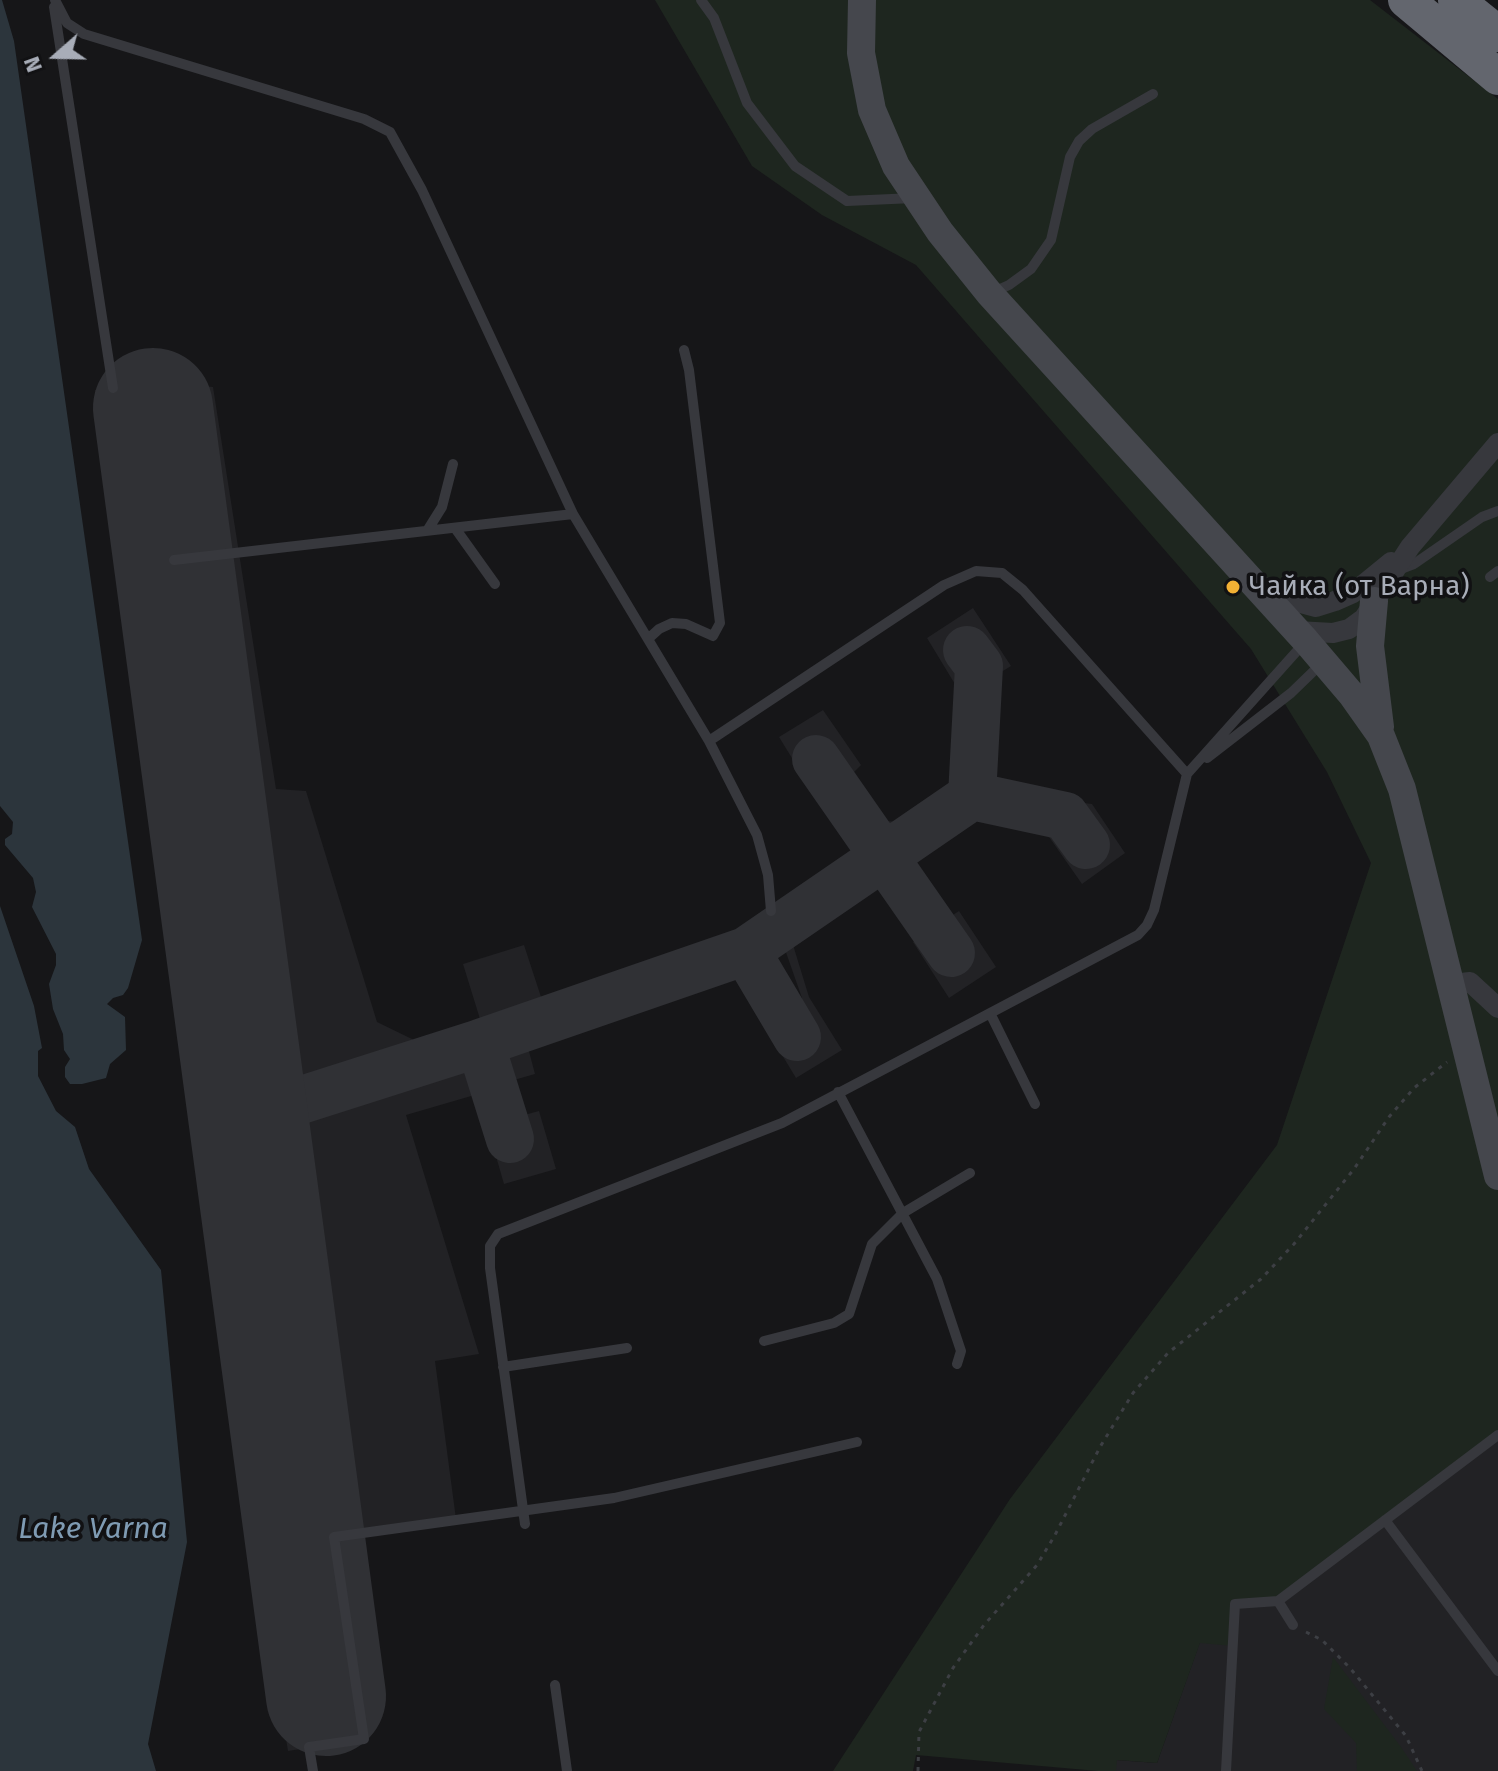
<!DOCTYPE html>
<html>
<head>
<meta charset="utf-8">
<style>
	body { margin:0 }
	#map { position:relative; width:1498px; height:1771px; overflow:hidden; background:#161618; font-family:"Fira Sans",sans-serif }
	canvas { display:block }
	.north { position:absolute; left:16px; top:16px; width:80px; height:80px; -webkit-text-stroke:6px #111113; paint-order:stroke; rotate:250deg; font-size:22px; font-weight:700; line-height:32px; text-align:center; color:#a8adb8 }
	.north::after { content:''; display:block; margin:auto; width:28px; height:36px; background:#a8adb8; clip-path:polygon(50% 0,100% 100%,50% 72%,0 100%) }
</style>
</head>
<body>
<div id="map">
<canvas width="1498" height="1771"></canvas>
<div class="north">N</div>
</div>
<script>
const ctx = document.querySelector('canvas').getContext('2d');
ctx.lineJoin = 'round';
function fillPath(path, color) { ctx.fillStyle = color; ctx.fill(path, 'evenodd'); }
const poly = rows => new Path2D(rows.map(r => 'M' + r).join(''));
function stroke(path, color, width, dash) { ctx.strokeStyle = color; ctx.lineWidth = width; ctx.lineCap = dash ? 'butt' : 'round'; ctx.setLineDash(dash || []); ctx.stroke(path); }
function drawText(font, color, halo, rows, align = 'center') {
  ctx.font = font + ' "Fira Sans",sans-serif'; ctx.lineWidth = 7; ctx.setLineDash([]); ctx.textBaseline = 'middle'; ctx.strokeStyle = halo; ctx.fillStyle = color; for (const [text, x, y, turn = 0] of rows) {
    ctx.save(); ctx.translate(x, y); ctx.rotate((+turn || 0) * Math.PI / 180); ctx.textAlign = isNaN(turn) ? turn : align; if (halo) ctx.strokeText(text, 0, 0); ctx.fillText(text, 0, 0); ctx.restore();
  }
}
const built = poly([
	[143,380,213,387,276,789,306,791,377,1022,414,1040,480,1019,463,964,524,945,542,1000,732,938,783,902,850,862,856,834,828,794,811,789,779,737,823,710,861,765,851,775,884,821,904,822,960,781,967,704,927,638,973,608,1011,666,998,674,985,769,1001,793,1092,804,1125,853,1082,884,1040,824,981,810,918,857,912,870,945,920,959,911,996,967,949,998,913,942,928,932,897,888,865,885,790,935,809,997,842,1050,796,1078,764,1025,774,1018,751,982,729,972,526,1040,535,1074,514,1080,524,1115,539,1111,556,1169,504,1184,478,1094,406,1115,479,1354,435,1361,456,1519,334,1537,364,1739,288,1751,260,1579,273,1531,95,390],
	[782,941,802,998,795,1005,770,966,773,948],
	[1498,1435,1498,1771,1116,1771,1116,1760,1157,1763,1200,1642,1235,1604]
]);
const green = poly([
	[655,0,1370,0,1498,99,1498,1435,1278,1601,1235,1604,1233,1646,1200,1643,1157,1763,1117,1760,1116,1771,1098,1771,916,1755,913,1771,833,1771,1010,1499,1277,1145,1371,863,1327,772,1251,649,916,265,822,215,752,166],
	[1333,1657,1401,1747,1417,1771,1357,1771,1356,1743,1324,1709]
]);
const water = poly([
	[0,0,2,0,14,41,142,940,128,988,123,995,113,998,107,1004,125,1017,126,1050,110,1064,106,1078,82,1084,70,1084,65,1077,65,1067,70,1059,64,1050,63,1034,53,1009,49,984,56,965,56,954,32,907,36,892,33,878,5,845,5,839,12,834,13,822,0,806],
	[0,906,34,1006,42,1048,38,1051,38,1076,56,1111,75,1127,89,1169,161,1270,187,1542,148,1744,156,1771,0,1771]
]);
const taxiway = poly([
	[967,650,979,666,972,796],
	[816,759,951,953],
	[746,951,797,1037],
	[480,1043,510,1139],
	[248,1117,480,1043,746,951,972,796,1065,816,1086,845]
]);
const runway = poly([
	[153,408,326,1696]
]);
const path = poly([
	[1306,1632,1322,1640,1350,1668,1406,1736,1422,1771],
	[918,1771,919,1732,953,1668,984,1625,1037,1565,1055,1535,1100,1447,1133,1393,1168,1353,1261,1279,1294,1244,1354,1169,1389,1117,1414,1088,1447,1062]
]);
const lane = poly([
	[55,0,67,23,84,34,364,119,390,132,422,190,573,514],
	[701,0,714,18,747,103,795,166,847,201,914,198],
	[54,7,113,388],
	[991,293,1009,285,1031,269,1051,240,1070,157,1079,141,1092,129,1153,94],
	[455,528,495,584],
	[427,531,442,507,453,464],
	[174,560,573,514,709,741,944,585,976,571,1002,573,1023,590,1187,774],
	[1398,570,1414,564,1482,517,1498,511],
	[1490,577,1498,571],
	[648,639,659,629,672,623,686,624,713,636,720,623,689,370,684,350],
	[709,741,757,835,768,875,771,911],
	[1207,758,1291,693,1321,664],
	[990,1013,1035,1104],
	[838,1092,937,1279,961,1351,957,1364],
	[764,1341,834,1323,849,1314,872,1244,903,1213,970,1173],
	[503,1367,627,1348],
	[1385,1520,1498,1671],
	[525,1524,490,1268,490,1246,498,1234,782,1123,1138,935,1147,925,1154,910,1187,774,1305,642],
	[1278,1601,1293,1625],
	[555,1685,567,1771],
	[313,1771,309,1747,364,1739,334,1537,614,1498,857,1442],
	[1226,1771,1235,1604,1278,1601,1498,1435]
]);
const street = poly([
	[1264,593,1316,607,1335,601,1353,593,1391,562],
	[1297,631,1333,633,1349,629,1364,618,1410,547,1498,443],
	[1452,984,1470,982,1498,1008]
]);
const secondary = poly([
	[862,0,861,53,872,110,896,166,940,232,989,293,1306,641,1352,695,1381,736,1402,789,1498,1176],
	[1374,601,1370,646,1380,727]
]);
const highway = poly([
	[1406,0,1498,77],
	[1456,0,1498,34]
]);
const markers = [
	[1233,587,8,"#f2b134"]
];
const poiNames = [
	["Чайка (от Варна)",1249,587]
];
const waterNames = [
	["Lake Varna",93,1530]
];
fillPath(built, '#222225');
fillPath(green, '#1e261f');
fillPath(water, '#2c353c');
stroke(taxiway, '#303135', 48);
stroke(runway, '#303135', 120);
stroke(path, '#3d3f44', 3, [4, 6]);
stroke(lane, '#37383d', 10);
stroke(street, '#37383d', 20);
stroke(secondary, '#45474d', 28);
stroke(highway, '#63666e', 36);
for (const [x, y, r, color] of markers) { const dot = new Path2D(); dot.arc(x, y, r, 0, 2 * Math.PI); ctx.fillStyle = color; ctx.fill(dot); stroke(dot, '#111113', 3); }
drawText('28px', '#a8adb8', '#111113', poiNames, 'left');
drawText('italic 30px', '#7f9bb3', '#111113', waterNames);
</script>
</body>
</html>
